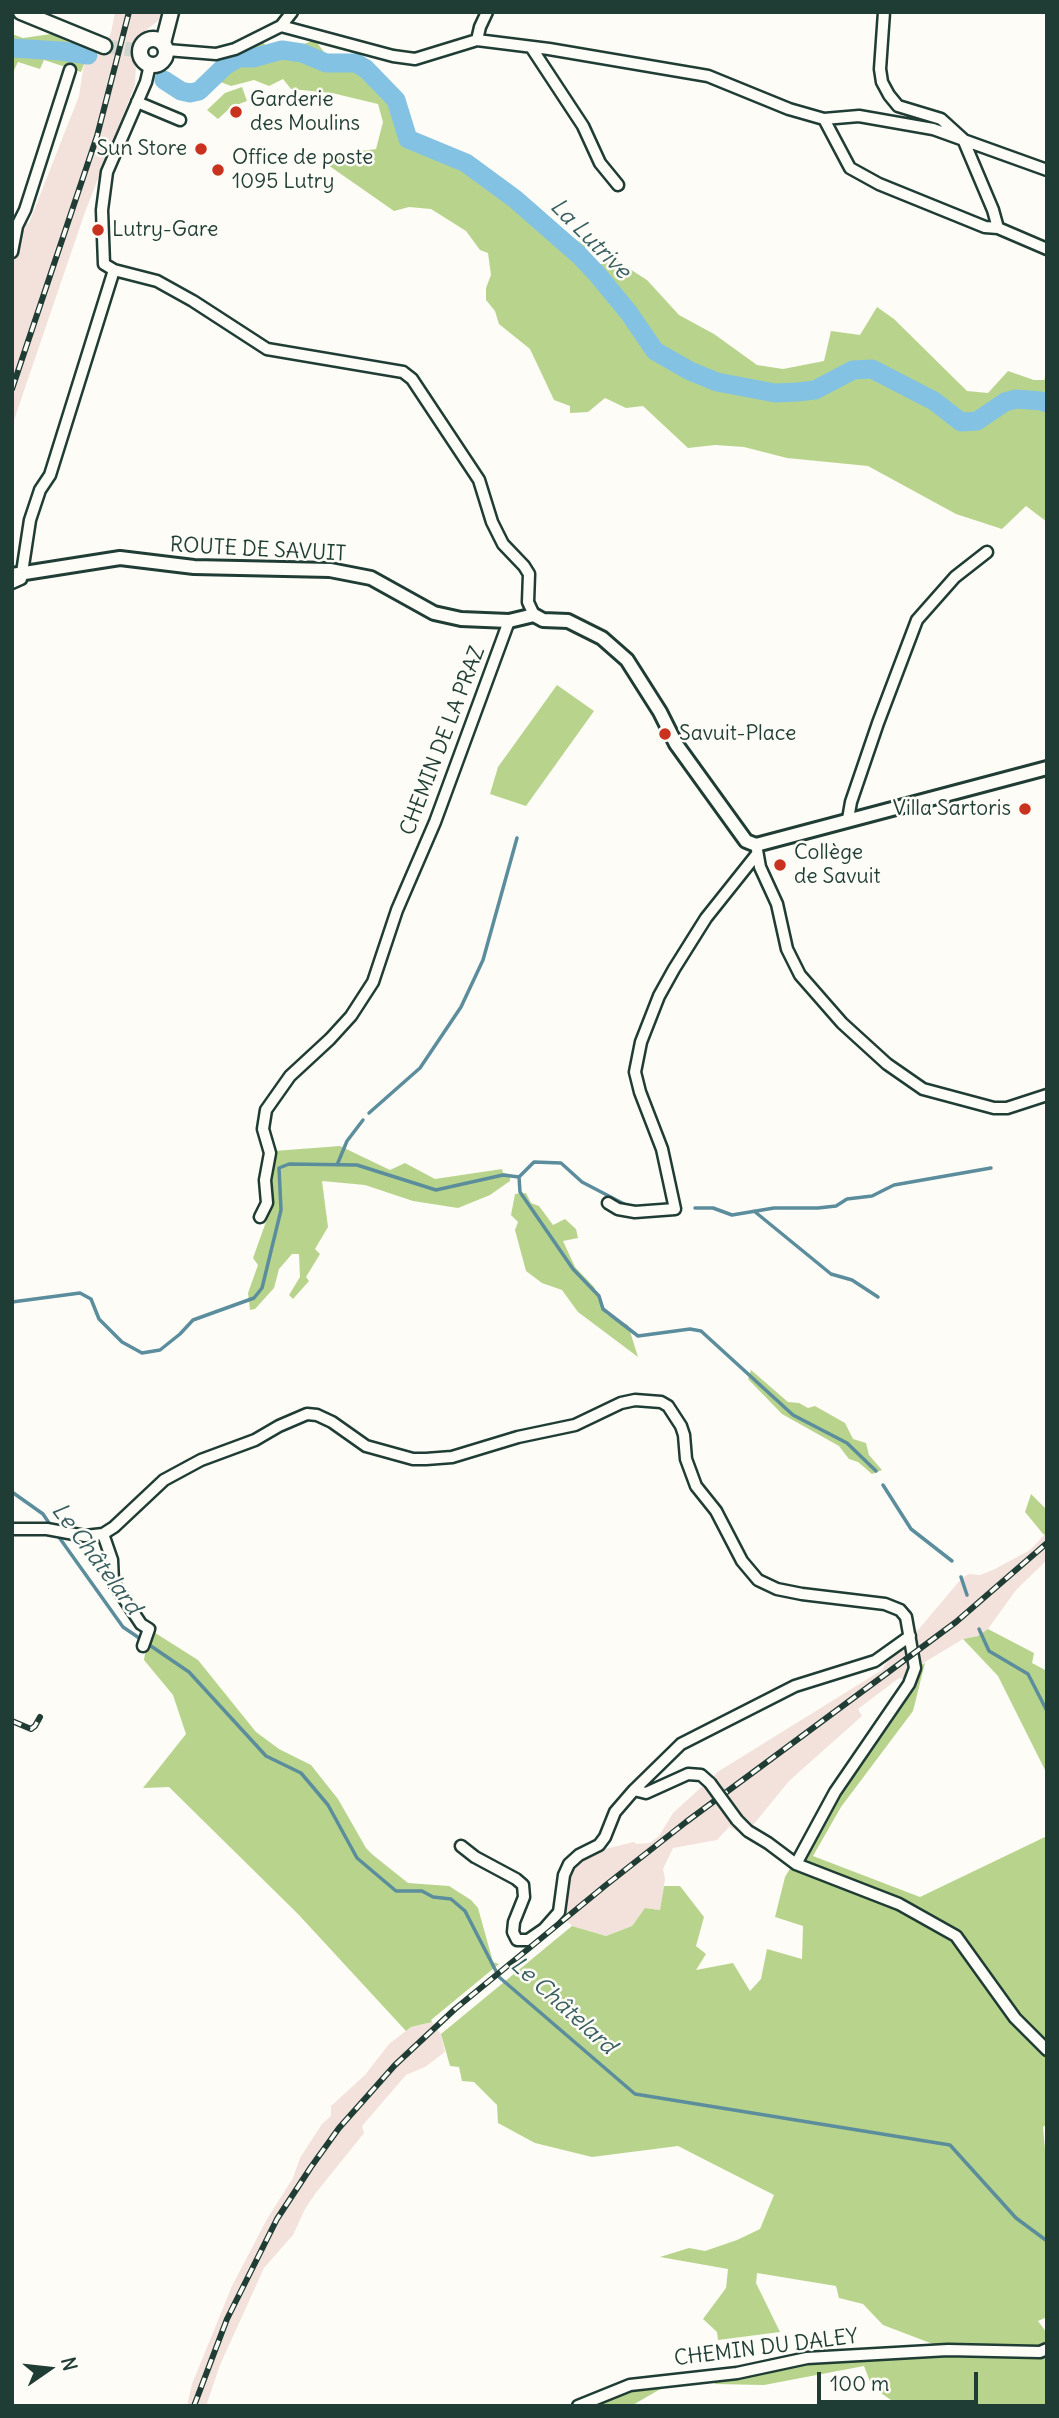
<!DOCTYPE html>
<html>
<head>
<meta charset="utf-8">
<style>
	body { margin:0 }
	#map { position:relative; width:1059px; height:2418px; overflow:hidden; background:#fdfcf7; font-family:Delius,sans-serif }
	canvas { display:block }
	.frame { position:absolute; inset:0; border:14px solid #1f3d34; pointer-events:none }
	.north { position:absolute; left:14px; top:2334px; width:70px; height:70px; -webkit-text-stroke:5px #fdfcf7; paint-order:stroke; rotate:76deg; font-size:19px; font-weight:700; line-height:28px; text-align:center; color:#1f3d34 }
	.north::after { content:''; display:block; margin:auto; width:24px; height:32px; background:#1f3d34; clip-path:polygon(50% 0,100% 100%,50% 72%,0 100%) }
	.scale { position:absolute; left:817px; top:2372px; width:161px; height:32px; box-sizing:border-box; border:4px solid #1f3d34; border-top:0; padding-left:9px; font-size:21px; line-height:24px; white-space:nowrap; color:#1f3d34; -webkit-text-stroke:5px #fdfcf7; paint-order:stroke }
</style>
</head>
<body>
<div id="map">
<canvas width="1059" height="2418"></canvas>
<div class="frame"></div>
<div class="north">N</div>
<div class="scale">100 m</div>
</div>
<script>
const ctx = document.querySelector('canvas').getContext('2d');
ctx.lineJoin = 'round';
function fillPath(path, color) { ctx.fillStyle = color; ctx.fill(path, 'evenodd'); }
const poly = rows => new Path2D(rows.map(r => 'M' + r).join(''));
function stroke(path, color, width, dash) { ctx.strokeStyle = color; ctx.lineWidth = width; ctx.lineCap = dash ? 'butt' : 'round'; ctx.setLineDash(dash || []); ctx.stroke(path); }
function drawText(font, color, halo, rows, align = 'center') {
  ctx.font = font + ' Delius,sans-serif'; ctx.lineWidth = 5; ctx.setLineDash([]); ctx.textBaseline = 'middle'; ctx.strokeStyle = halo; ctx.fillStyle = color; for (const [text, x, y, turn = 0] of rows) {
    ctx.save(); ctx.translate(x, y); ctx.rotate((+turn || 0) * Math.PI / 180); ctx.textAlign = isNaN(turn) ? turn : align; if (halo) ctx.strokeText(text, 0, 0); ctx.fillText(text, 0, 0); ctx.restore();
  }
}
const built = poly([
	[115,12,162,12,159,20,136,38,132,56,136,64,135,85,85,212,12,426,12,252,17,226,29,223,79,96,84,64,102,52,111,33],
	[1047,1532,1047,1560,1016,1590,988,1629,979,1636,963,1639,915,1668,905,1679,899,1678,858,1709,862,1716,789,1781,745,1835,729,1827,717,1840,673,1848,663,1869,665,1879,660,1910,645,1908,632,1926,606,1936,572,1926,559,1912,569,1864,599,1845,605,1849,634,1842,636,1844,650,1843,659,1836,673,1813,719,1771,882,1670,908,1629,918,1630,962,1578,969,1574,980,1575,993,1570,1030,1550],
	[432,2022,441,2034,445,2052,425,2067,406,2075,362,2126,364,2133,315,2194,305,2209,293,2235,264,2268,220,2365,206,2406,187,2406,192,2384,232,2286,267,2219,293,2178,300,2158,322,2124,331,2116,331,2106,365,2075,389,2044,411,2027]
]);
const green = poly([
	[12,34,23,38,51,34,89,51,92,59,84,64,81,72,44,60,40,69,18,62,12,74],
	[315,40,330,60,359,56,392,88,408,137,522,206,563,247,573,238,586,246,580,259,593,270,611,257,647,280,679,315,714,334,757,365,783,369,824,361,831,331,860,335,877,307,894,319,967,391,988,393,1008,371,1034,380,1044,380,1047,375,1047,522,1026,506,1002,529,956,514,868,466,787,458,744,447,715,445,688,448,643,406,626,408,605,398,588,412,570,413,570,406,554,400,530,349,499,324,495,311,486,300,486,288,491,275,488,253,480,250,466,231,431,209,409,207,394,211,328,165,333,155,376,149,383,122,378,104,332,93,291,89,283,79,269,86,254,80,231,86,210,78,218,62,262,41,273,55],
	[242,87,247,101,231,107,218,119,207,110,225,93],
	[557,685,594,711,526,806,490,794,498,767],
	[340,1146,390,1170,405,1163,435,1179,502,1169,503,1173,510,1174,510,1181,490,1195,458,1208,413,1201,365,1185,322,1181,328,1227,315,1249,320,1254,306,1277,309,1281,293,1299,289,1295,300,1277,299,1254,292,1254,279,1269,274,1288,255,1309,250,1310,248,1293,258,1265,253,1258,267,1219,267,1180,274,1151],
	[526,1193,531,1203,539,1206,553,1225,565,1219,576,1229,578,1238,563,1241,575,1267,594,1287,606,1314,628,1325,638,1357,578,1312,562,1290,542,1283,526,1271,515,1230,518,1222,511,1215,515,1194],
	[751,1370,788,1402,799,1403,808,1408,815,1406,845,1423,853,1439,866,1443,869,1455,882,1470,872,1474,858,1462,849,1459,839,1446,782,1414,748,1379],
	[1031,1494,1047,1510,1047,1532,1044,1535,1025,1512],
	[149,1629,198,1660,256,1732,279,1749,311,1765,338,1799,366,1848,373,1855,408,1883,449,1886,471,1900,478,1908,493,1962,499,1964,431,2020,432,2022,411,2027,406,2031,298,1914,169,1787,143,1788,186,1734,173,1695,144,1660],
	[988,1629,1034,1653,1032,1663,1047,1671,1047,1774,998,1676,963,1639,978,1636],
	[925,1663,913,1711,841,1807,813,1856,920,1897,1047,1836,1047,2124,1043,2127,1047,2172,1047,2317,1038,2321,1047,2333,1047,2406,907,2406,894,2402,872,2387,864,2366,764,2385,715,2384,713,2375,807,2358,946,2349,883,2325,863,2304,839,2298,836,2286,757,2273,756,2283,780,2332,718,2340,717,2332,703,2319,726,2288,728,2269,660,2257,689,2248,705,2251,737,2240,760,2229,774,2195,678,2146,592,2157,535,2143,498,2123,497,2105,474,2082,462,2081,459,2067,450,2066,441,2034,572,1926,606,1936,632,1926,645,1908,660,1910,664,1886,680,1886,704,1917,696,1946,706,1954,696,1970,733,1963,750,1991,761,1979,767,1949,802,1959,803,1926,775,1917,785,1877,835,1792,915,1668],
	[678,2379,631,2406,578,2406,630,2385]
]);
const stream = poly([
	[369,1113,420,1068,461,1007,483,960,517,838],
	[337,1165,347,1141,363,1120],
	[519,1177,520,1192,573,1269,599,1296,603,1309,638,1336,690,1329,701,1331,793,1415,847,1443,876,1471],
	[519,1177,534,1162,561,1163,582,1182,628,1206],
	[695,1208,713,1208,732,1215,774,1208,818,1208,836,1206,847,1199,872,1196,894,1185,991,1168],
	[754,1211,831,1274,852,1280,878,1297],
	[12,1302,80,1293,91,1299,99,1319,122,1342,142,1353,160,1350,180,1334,193,1320,254,1298,262,1288,281,1210,279,1168,289,1164,357,1165,436,1190,503,1175,519,1177],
	[883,1485,911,1529,952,1561],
	[12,1492,43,1514,51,1526],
	[56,1533,123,1627,189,1672,266,1756,301,1773,328,1805,357,1858,396,1891,422,1891,433,1897,451,1899,465,1911,499,1977,635,2094,950,2145,1016,2218,1047,2241],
	[961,1577,967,1595],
	[979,1629,989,1651,1028,1674,1047,1711]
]);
const river = poly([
	[12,48,61,51,88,55],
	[164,80,181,91,190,93,199,91,225,66,238,58,253,58,282,50,302,53,326,63,356,63,366,69,396,100,408,139,466,163,515,199,579,255,597,274,629,313,655,351,690,371,717,382,775,393,797,392,815,390,853,370,872,369,934,401,961,422,977,421,1005,402,1016,399,1041,401,1047,403]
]);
const secondaryTunnel = poly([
	[104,46,134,50]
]);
const minor = poly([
	[884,12,880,69,882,82,889,95,898,106,941,119,963,139,993,210,998,228],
	[281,26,292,12],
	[477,40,480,27,487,12],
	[531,47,583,126,600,163,618,185],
	[167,50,216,54,235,49,281,26,393,56,415,59,477,40,549,49,708,76,789,109,824,119,859,116,933,129,1047,170],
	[150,65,146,82,107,172,102,210,104,264,114,270,157,281,193,301,267,349,403,372,412,379,479,480,492,522,503,544,524,566,529,574,528,602,534,615],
	[137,102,180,120],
	[824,119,850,168,879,184,985,227,998,228,1047,249],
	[12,252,17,226,25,210,70,70],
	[12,583,21,579,30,520,40,490,50,475,114,270],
	[848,819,851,802,878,723,917,620,955,577,987,552],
	[757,850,760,867,777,904,787,949,800,975,842,1023,887,1064,923,1089,994,1108,1007,1108,1047,1095],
	[608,1203,618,1209,635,1212,675,1209,662,1149,640,1092,635,1072,641,1042,659,996,674,969,706,918,757,854],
	[260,1217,267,1203,265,1180,270,1153,263,1129,266,1110,290,1076,330,1039,351,1016,373,982,397,910,435,822,509,621],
	[12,1529,47,1529,85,1536,103,1534,114,1527,164,1480,201,1460,255,1440,279,1426,307,1414,317,1415,332,1422,366,1446,413,1459,426,1459,452,1457,518,1437,575,1425,621,1403,635,1400,661,1402,668,1406,681,1426,684,1435,686,1459,696,1486,716,1511,742,1561,758,1580,777,1589,802,1594,885,1604,900,1610,906,1617,915,1668,909,1684,835,1792,796,1864,899,1904,956,1936,1015,2018,1047,2050],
	[103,1534,112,1560,113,1582,141,1624,149,1629,143,1646],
	[634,1790,646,1793,688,1774,701,1775,710,1783],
	[737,1820,748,1831,768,1843,796,1864],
	[461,1846,475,1857,516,1879,523,1885,524,1897,514,1922,513,1932,517,1940,528,1940,544,1929,559,1912,564,1875,569,1864,579,1855,599,1845,605,1837,615,1812,634,1790,681,1744,795,1686,875,1661,910,1636],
	[578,2406,630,2385,737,2373,807,2358,948,2350,1040,2352,1047,2349]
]);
const tertiary = poly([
	[12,575,120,558,194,567,330,570,371,578,434,613,461,619,509,621,534,615,543,620,568,621,602,638,627,660,660,712,676,744,746,841,756,845,1047,768]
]);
const secondary = poly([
	[21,12,104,46],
	'140 52a13 13 0 1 1 26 0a13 13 0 1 1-26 0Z',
	[163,43,171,12]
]);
const rail = poly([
	[12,389,97,136,129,12],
	[12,1721,31,1729,35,1726,40,1717],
	[194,2406,227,2319,277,2219,311,2167,339,2128,395,2065,455,2009,606,1885,686,1822,956,1622,1047,1543]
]);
const minorBridge = poly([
	[710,1783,737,1820]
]);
const markers = [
	[236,112,7,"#c8321e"],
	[201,149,7,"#c8321e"],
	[218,170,7,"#c8321e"],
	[98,230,7,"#c8321e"],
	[665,734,7,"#c8321e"],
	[1025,809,7,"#c8321e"],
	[780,865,7,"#c8321e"]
];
const poiNames = [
	["Garderie",250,100],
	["des Moulins",250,124],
	["Sun Store",187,149,"right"],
	["Office de poste",232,158],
	["1095 Lutry",232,182],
	["Lutry-Gare",112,230],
	["Savuit-Place",679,734],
	["Villa Sartoris",1011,809,"right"],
	["Collège",794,853],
	["de Savuit",794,877]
];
const streetNames = [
	["ROUTE DE SAVUIT",258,550,3],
	["CHEMIN DE LA PRAZ",443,741,-69],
	["CHEMIN DU DALEY",766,2348,-7]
];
const waterNames = [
	["La Lutrive",590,239,45],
	["Le Châtelard",96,1559,53],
	["Le Châtelard",563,2006,42]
];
fillPath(built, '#f3e2db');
fillPath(green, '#b8d48c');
stroke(stream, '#5b8d9d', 3.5);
stroke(river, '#83c2e3', 19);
stroke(secondaryTunnel, '#d1d6d0', 14, [14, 7]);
stroke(minor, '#1f3d34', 15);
stroke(tertiary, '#1f3d34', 18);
stroke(secondary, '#1f3d34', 19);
stroke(minor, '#fdfcf7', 10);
stroke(tertiary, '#fdfcf7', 12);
stroke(secondary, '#fdfcf7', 14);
stroke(rail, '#1f3d34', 6);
stroke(rail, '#fdfcf7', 3.5, [10]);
stroke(minorBridge, '#1f3d34', 15, []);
stroke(minorBridge, '#fdfcf7', 10);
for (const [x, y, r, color] of markers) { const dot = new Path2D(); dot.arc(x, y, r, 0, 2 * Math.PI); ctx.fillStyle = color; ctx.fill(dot); stroke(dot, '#fdfcf7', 2.5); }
drawText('21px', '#1f3d34', '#fdfcf7', poiNames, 'left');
drawText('21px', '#1f3d34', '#fdfcf7', streetNames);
drawText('italic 23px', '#385e60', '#fdfcf7', waterNames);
</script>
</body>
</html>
